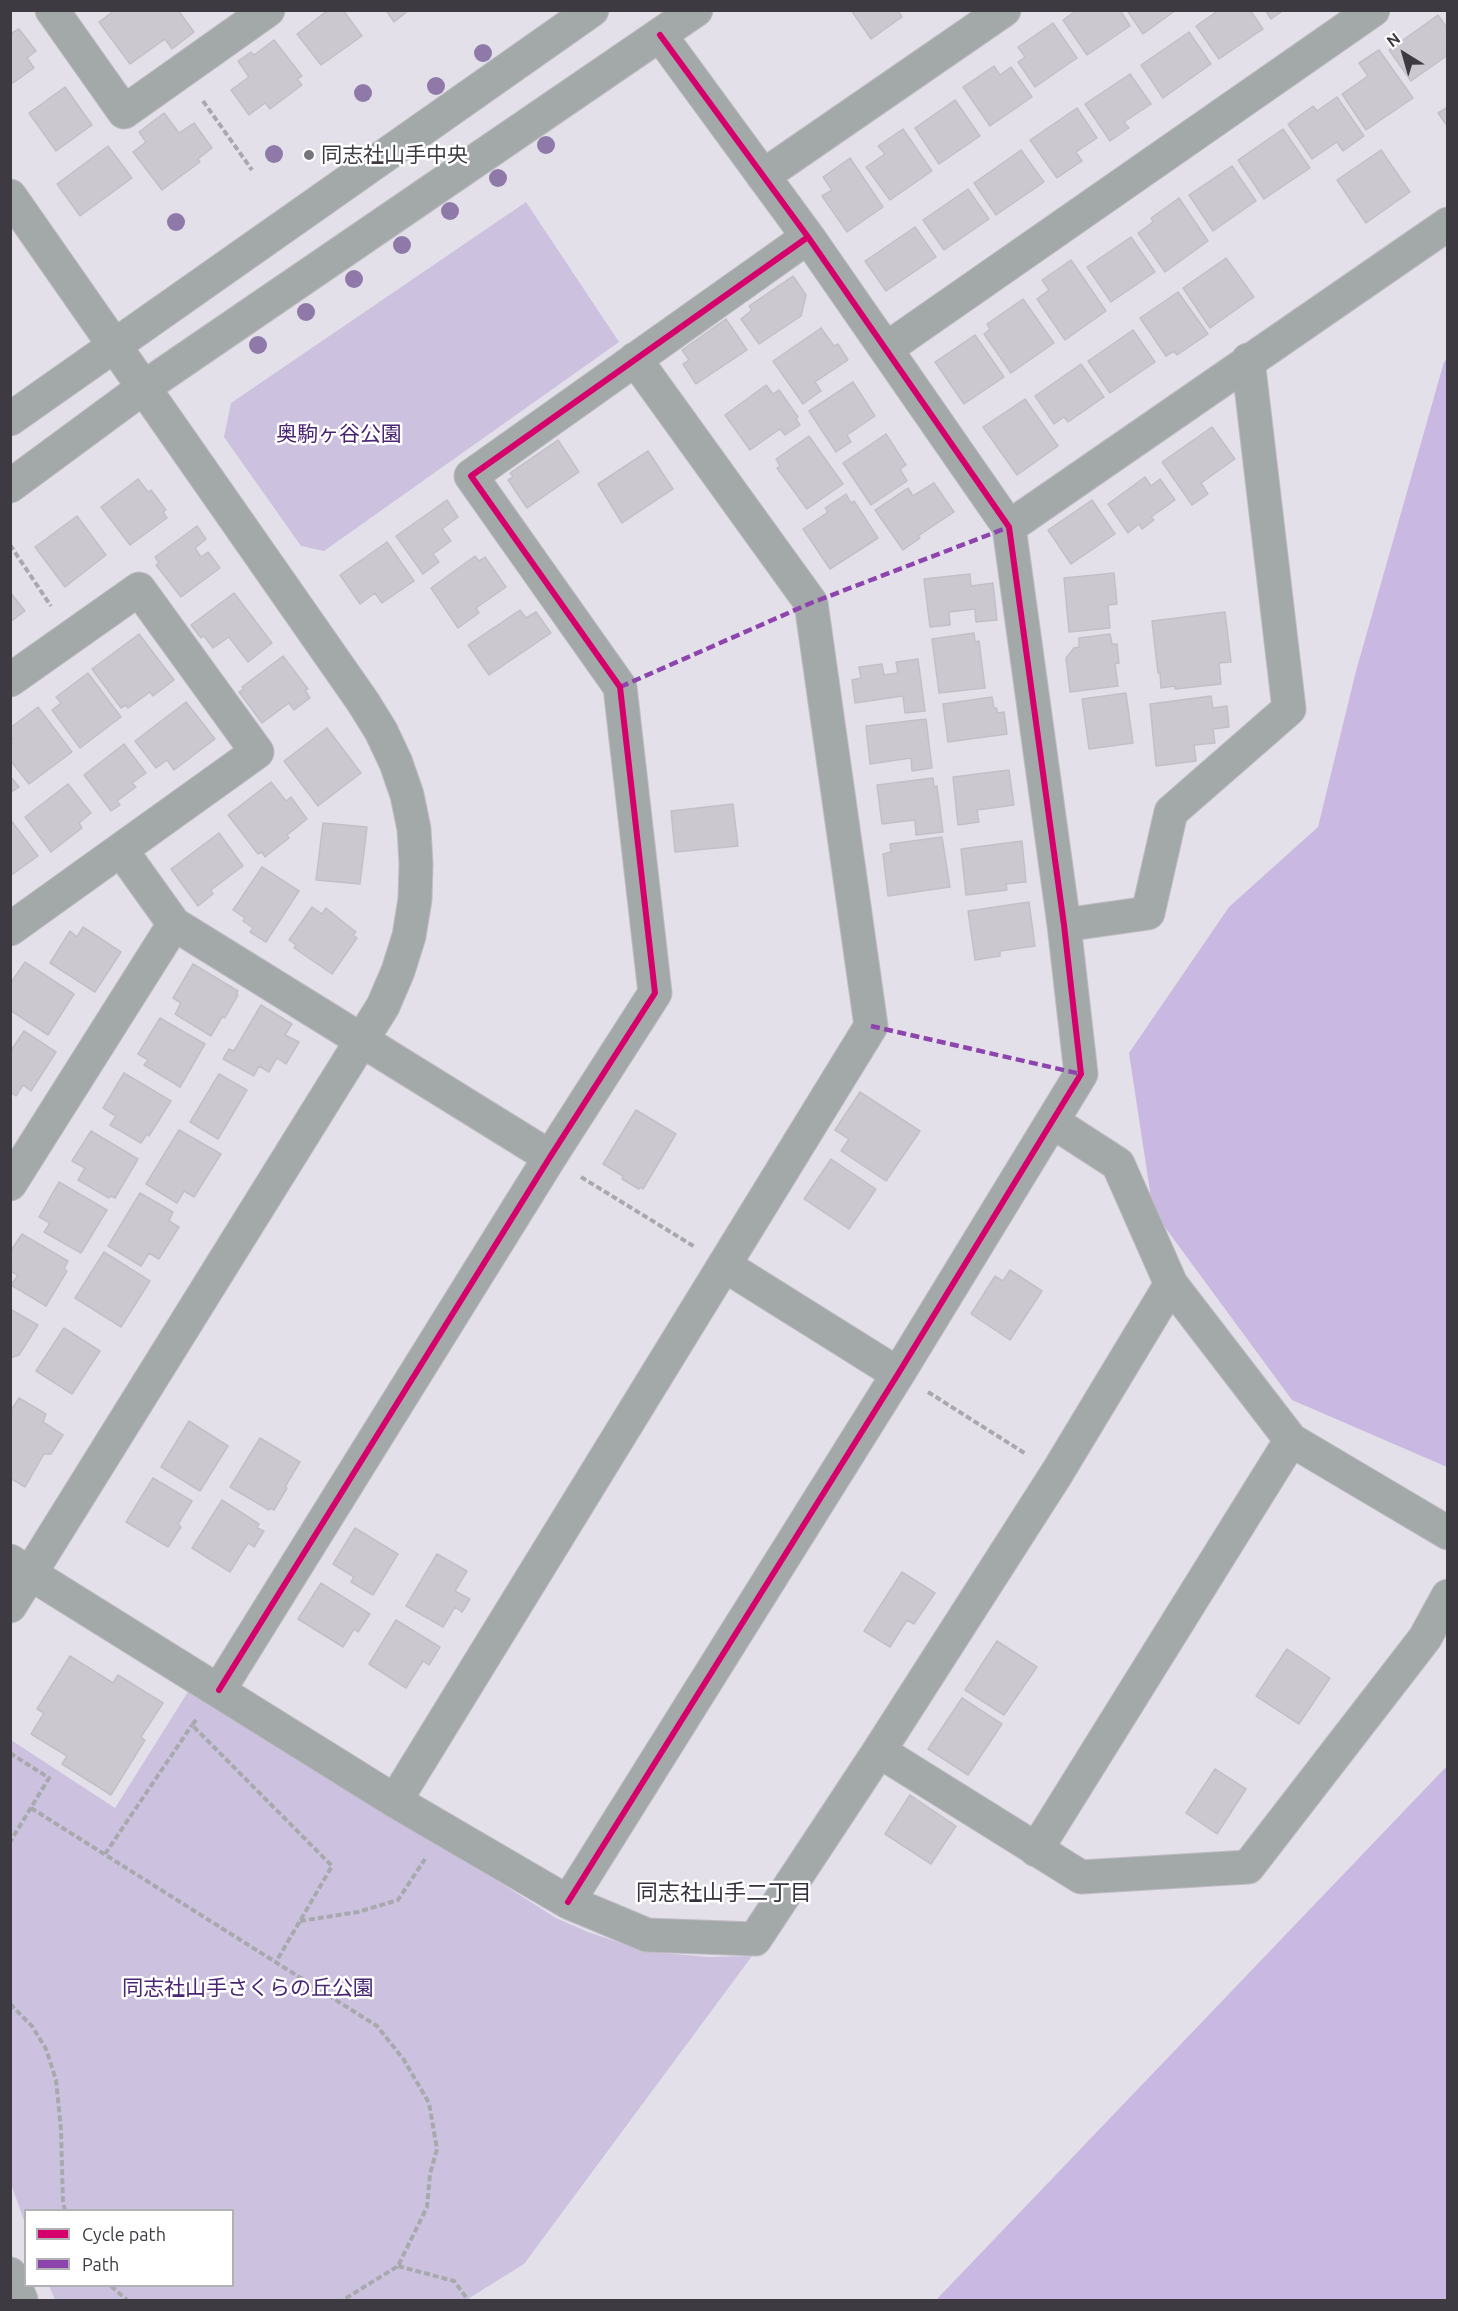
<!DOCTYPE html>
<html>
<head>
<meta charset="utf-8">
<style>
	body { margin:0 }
	#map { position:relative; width:1458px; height:2311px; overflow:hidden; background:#e4e0ea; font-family:Ubuntu,sans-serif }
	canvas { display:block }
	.frame { position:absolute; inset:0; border:12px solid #3d3b41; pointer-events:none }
	.legend { position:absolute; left:24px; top:2209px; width:210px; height:78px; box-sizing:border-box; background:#fff; border:2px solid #b1b1b3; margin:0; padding:8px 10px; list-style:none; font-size:18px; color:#3d3b41 }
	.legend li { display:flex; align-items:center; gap:12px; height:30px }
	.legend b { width:30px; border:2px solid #b1b1b3 }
	.north { position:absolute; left:1374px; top:24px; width:60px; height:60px; -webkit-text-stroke:4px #fff; paint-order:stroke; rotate:323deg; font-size:16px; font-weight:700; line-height:24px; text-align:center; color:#3d3b41 }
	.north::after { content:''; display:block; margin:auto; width:21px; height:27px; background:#3d3b41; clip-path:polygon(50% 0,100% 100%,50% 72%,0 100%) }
</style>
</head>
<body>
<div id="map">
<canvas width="1458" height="2311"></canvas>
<div class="frame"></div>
<ul class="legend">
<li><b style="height:8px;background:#d6006c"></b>Cycle path</li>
<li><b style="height:8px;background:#8e44ad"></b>Path</li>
</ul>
<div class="north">N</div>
</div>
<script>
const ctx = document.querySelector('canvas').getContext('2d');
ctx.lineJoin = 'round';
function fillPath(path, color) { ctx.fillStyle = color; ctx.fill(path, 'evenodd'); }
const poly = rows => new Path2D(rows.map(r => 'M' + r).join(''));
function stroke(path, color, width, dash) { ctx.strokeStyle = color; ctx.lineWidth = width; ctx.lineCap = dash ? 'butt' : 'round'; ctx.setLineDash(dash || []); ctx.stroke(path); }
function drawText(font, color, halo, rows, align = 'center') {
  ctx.font = font + ' Ubuntu,"Noto Sans JP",sans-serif'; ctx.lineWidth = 5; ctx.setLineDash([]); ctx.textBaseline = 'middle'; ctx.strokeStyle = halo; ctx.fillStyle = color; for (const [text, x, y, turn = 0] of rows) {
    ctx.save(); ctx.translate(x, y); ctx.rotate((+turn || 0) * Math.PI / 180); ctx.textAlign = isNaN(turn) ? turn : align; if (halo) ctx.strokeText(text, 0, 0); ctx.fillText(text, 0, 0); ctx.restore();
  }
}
const green = poly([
	[526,202,619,342,324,551,301,546,224,437,231,403],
	[191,1687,556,1918,588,1932,621,1943,664,1953,708,1957,752,1956,524,2264,466,2300,55,2300,49,2286,232,2286,232,2210,26,2210,25,2223,11,2184,11,1740,115,1808]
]);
const forest = poly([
	[1447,359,1447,1467,1292,1400,1153,1211,1129,1053,1229,907,1318,827,1356,671,1444,362],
	[1447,1766,1447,2300,936,2300]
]);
const building = poly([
	[115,10,178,10,194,32,172,49,165,39,130,64,99,22,115,10],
	[328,10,343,10,362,36,321,65,297,34,328,10],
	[386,10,409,10,394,22,386,10],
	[851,10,902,10,899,12,902,17,871,39,851,10],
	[1077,10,1120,10,1130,26,1087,55,1063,20,1077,10],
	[1127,10,1176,10,1143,34,1127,10],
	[1219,10,1250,10,1263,29,1219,59,1196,26,1219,10],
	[1265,10,1284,10,1271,19,1265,10],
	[1438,15,1448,29,1448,55,1411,81,1389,50,1438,15],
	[1053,23,1077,58,1035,87,1018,62,1025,57,1018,47,1053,23],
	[19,29,36,51,27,58,34,68,10,85,10,34,19,29],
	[1189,32,1211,64,1163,98,1141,65,1189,32],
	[274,40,302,76,297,79,302,85,270,109,265,103,249,115,231,90,249,77,238,61,251,52,254,55,274,40],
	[1379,50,1413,98,1366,130,1342,94,1368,76,1359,63,1379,50],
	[994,66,1000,75,1011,67,1032,97,990,126,963,87,994,66],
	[1130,74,1151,104,1124,122,1129,128,1110,141,1085,104,1130,74],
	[65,87,92,125,56,151,29,113,65,87],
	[1337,97,1364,136,1343,151,1337,142,1312,159,1288,124,1313,106,1317,111,1337,97],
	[955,100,980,136,939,164,915,128,955,100],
	[1448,107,1448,127,1438,113,1448,107],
	[1077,108,1097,138,1076,152,1082,161,1057,178,1030,140,1077,108],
	[164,113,179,133,194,123,212,148,198,159,200,162,162,190,133,152,146,142,139,132,164,113],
	[903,129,932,171,890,200,866,167,885,154,878,146,903,129],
	[1283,129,1310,168,1264,199,1238,160,1283,129],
	[108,146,132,178,80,216,57,184,108,146],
	[1021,150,1044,182,996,215,974,183,1021,150],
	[1381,150,1410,192,1366,223,1337,180,1381,150],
	[850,158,883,207,847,232,822,196,832,190,823,177,850,158],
	[1232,166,1256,201,1213,231,1189,195,1232,166],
	[968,189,989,219,944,250,923,220,968,189],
	[1179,198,1208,241,1165,272,1138,233,1153,222,1151,218,1179,198],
	[915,227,936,257,886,291,865,261,915,227],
	[1131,237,1155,272,1111,302,1087,267,1131,237],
	[1226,258,1254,297,1210,328,1183,288,1226,258],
	[1071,260,1106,311,1065,340,1037,299,1049,290,1042,280,1071,260],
	[793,276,806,295,801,316,759,344,741,319,752,310,749,306,793,276],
	[1178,292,1208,334,1177,355,1174,351,1166,356,1140,318,1178,292],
	[1023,299,1054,343,1011,373,984,334,990,329,987,324,1023,299],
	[726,319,747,350,696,384,683,364,689,360,682,350,726,319],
	[821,328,834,346,838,344,848,360,815,382,821,391,803,404,773,361,821,328],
	[1133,330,1155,362,1110,393,1088,361,1133,330],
	[975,335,1004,377,964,404,935,362,975,335],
	[1081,364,1104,397,1068,422,1064,417,1054,424,1035,396,1081,364],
	[853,382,875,416,847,435,851,442,836,452,809,411,853,382],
	[766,385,773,394,779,390,798,417,796,419,800,425,785,435,780,429,750,450,725,415,766,385],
	[1025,399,1058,446,1017,475,983,427,1025,399],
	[1212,427,1235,459,1201,483,1208,494,1192,505,1162,462,1212,427],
	[886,434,906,465,900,469,907,481,871,505,843,463,886,434],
	[809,436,843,484,807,509,777,468,780,466,776,459,809,436],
	[558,440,579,472,527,508,508,480,513,477,510,473,558,440],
	[648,451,673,489,622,523,598,484,648,451],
	[1145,477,1151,486,1160,479,1175,500,1151,517,1154,520,1142,529,1139,524,1128,533,1108,504,1145,477],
	[138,479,148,492,151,490,166,510,163,512,167,518,130,545,101,507,138,479],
	[934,483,954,512,918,536,920,538,903,550,875,510,908,488,913,496,934,483],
	[846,494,851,503,854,501,878,538,830,569,803,529,828,512,825,508,846,494],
	[447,500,458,517,442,529,451,541,433,554,439,562,423,574,396,536,447,500],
	[1092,500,1115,534,1071,564,1048,530,1092,500],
	[77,516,106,555,65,587,35,547,77,516],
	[197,526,206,539,195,548,201,557,208,552,220,568,181,597,156,565,159,563,155,557,197,526],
	[387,542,414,581,382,603,375,593,360,604,340,575,387,542],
	[475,556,479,561,485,557,506,587,476,608,479,613,458,628,431,588,475,556],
	[1114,573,1117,604,1108,605,1110,628,1069,632,1064,578,1114,573],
	[970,574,971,586,993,583,997,620,976,622,975,609,949,612,950,625,930,627,924,579,970,574],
	[10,592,25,611,10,622,10,592],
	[234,593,272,643,248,662,229,637,213,648,204,636,201,638,191,625,234,593],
	[520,610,526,618,536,612,551,633,489,675,468,645,520,610],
	[1225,612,1231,662,1219,663,1221,684,1175,689,1175,686,1161,688,1160,673,1158,673,1152,621,1225,612],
	[974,633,975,642,979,641,985,688,939,693,932,639,974,633],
	[139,634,174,680,153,696,150,692,128,708,126,705,121,708,92,669,139,634],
	[1110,634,1112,644,1117,644,1119,663,1115,664,1118,686,1070,692,1066,658,1074,648,1079,647,1079,638,1110,634],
	[283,656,308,689,305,690,310,698,294,710,289,703,262,723,239,692,244,689,242,687,283,656],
	[918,659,925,711,905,713,903,696,855,703,852,680,861,678,859,667,882,664,884,675,898,673,896,662,918,659],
	[88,673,121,717,80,748,52,710,61,703,56,697,88,673],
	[1126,693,1133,743,1089,749,1082,699,1126,693],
	[1211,696,1213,708,1227,706,1229,727,1213,729,1215,743,1194,745,1196,761,1156,766,1150,704,1211,696],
	[992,697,994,708,997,708,997,713,1004,712,1007,734,948,742,943,704,992,697],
	[186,702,215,739,174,770,167,760,156,768,135,741,186,702],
	[38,707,72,752,29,784,10,760,10,741,13,739,10,736,10,728,38,707],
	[926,719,932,768,912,771,911,758,870,764,866,726,926,719],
	[327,728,361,773,318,806,284,761,327,728],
	[124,744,146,773,132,783,136,787,117,801,120,805,111,811,84,775,124,744],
	[1009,770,1014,805,977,810,979,822,958,825,953,777,1009,770],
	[10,776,19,787,10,793,10,776],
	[933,778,934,787,937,786,943,832,916,835,915,820,882,824,877,785,933,778],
	[271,782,286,801,291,797,307,819,287,835,289,838,265,857,262,852,258,854,228,815,271,782],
	[68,784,91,813,79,823,82,828,51,852,25,817,68,784],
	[733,804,738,846,675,852,671,811,733,804],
	[10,819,38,856,10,876,10,819],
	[323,823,367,827,360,884,316,880,323,823],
	[219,833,243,866,211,890,213,894,198,906,171,869,219,833],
	[942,837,950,887,888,896,883,854,891,852,890,844,942,837],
	[1022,841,1026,882,1006,884,1007,890,966,895,961,849,1022,841],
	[262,867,299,891,266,942,250,932,253,928,243,921,245,918,233,910,262,867],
	[1029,902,1035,946,1000,951,1000,956,975,960,968,911,1029,902],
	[312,907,322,914,326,908,356,932,353,935,357,938,332,974,294,948,296,945,289,940,312,907],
	[83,927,121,952,95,992,50,963,70,931,77,937,83,927],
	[25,962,74,994,48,1035,10,1010,10,984,25,962],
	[193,964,238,991,236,994,238,995,225,1018,222,1017,211,1036,175,1014,181,1003,173,998,193,964],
	[261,1005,292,1024,285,1035,299,1042,286,1064,277,1058,269,1072,259,1066,254,1076,223,1059,229,1049,234,1051,261,1005],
	[160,1018,205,1044,180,1087,144,1065,148,1060,138,1054,160,1018],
	[24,1031,56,1052,31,1091,23,1085,16,1096,10,1092,10,1052,24,1031],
	[124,1073,171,1101,149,1136,147,1134,141,1143,110,1125,116,1116,103,1108,124,1073],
	[219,1074,247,1090,218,1139,190,1122,219,1074],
	[860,1092,920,1131,886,1181,841,1151,849,1139,835,1130,860,1092],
	[636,1110,676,1134,643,1189,641,1187,639,1189,622,1179,623,1176,603,1164,636,1110],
	[179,1130,221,1154,194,1197,184,1191,177,1203,146,1184,179,1130],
	[91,1131,138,1159,115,1198,111,1196,109,1198,78,1180,85,1168,72,1161,91,1131],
	[831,1159,876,1189,849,1229,804,1199,831,1159],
	[59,1182,107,1210,81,1253,44,1232,50,1223,39,1217,59,1182],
	[140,1193,173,1212,169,1221,179,1227,159,1259,149,1253,141,1266,108,1246,140,1193],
	[22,1234,68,1261,64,1269,67,1271,46,1306,11,1285,18,1275,10,1271,10,1252,22,1234],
	[104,1252,150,1281,121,1327,75,1298,104,1252],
	[1010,1270,1042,1291,1010,1340,971,1314,995,1276,1003,1281,1010,1270],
	[10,1309,38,1325,19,1355,10,1358,10,1309],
	[64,1328,100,1351,72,1394,36,1371,64,1328],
	[19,1398,46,1414,43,1422,63,1435,51,1454,44,1454,25,1487,10,1478,10,1412,19,1398],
	[189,1421,228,1446,200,1491,161,1467,189,1421],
	[260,1438,300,1462,285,1487,287,1488,274,1510,270,1508,269,1510,230,1487,260,1438],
	[153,1478,192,1501,178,1524,181,1527,168,1547,126,1522,153,1478],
	[222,1500,259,1524,257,1528,264,1531,254,1547,248,1543,230,1572,192,1548,222,1500],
	[355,1528,398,1554,373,1595,351,1582,354,1577,333,1564,355,1528],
	[437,1554,467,1571,455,1591,470,1599,462,1612,455,1607,443,1627,406,1606,437,1554],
	[902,1572,935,1593,914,1624,907,1620,890,1647,864,1631,902,1572],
	[321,1583,370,1614,358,1632,354,1629,343,1647,298,1619,321,1583],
	[396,1620,440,1647,429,1665,423,1661,406,1688,369,1664,396,1620],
	[997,1641,1037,1667,1004,1715,965,1690,997,1641],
	[1287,1649,1330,1678,1299,1724,1256,1696,1287,1649],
	[70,1656,113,1683,118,1675,163,1703,141,1737,145,1740,111,1795,62,1764,67,1756,31,1734,44,1713,37,1709,70,1656],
	[962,1698,1002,1724,968,1775,928,1749,962,1698],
	[1215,1769,1246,1789,1217,1834,1186,1813,1215,1769],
	[910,1795,956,1826,931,1864,885,1834,910,1795]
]);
const path = poly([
	[203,101,252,170],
	[10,545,51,606],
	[581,1177,695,1247],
	[928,1392,1026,1454],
	[196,1720,192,1725,332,1866,276,1962],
	[10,1753,49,1778,10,1842],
	[31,1808,377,2026,404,2060,429,2103,437,2149,430,2174,427,2207,398,2266,343,2300],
	[105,1854,192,1725],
	[300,1921,358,1912,398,1900,425,1859],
	[10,2004,32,2026,46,2049,56,2080,61,2130,63,2203,65,2210],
	[398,2266,454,2281,468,2300],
	[111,2286,127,2300]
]);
const minor = poly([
	[52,10,124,112,268,10],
	[763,176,1004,10],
	[886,349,1373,10],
	[1009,527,1448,224],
	[10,680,139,589,257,752,10,929],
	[121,850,174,924,550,1157],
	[1064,925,1148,913,1171,812,1289,709,1248,360],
	[1053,1122,1118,1164,1171,1284,1291,1440,1448,1533],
	[10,1184,174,924],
	[724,1265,898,1374],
	[10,1561,395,1801,568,1902,647,1935,755,1939,879,1751,1057,1473,1171,1284],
	[219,1690,550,1157,655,993,620,687,471,476,808,237],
	[879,1751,1081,1877,1248,1867,1425,1638,1448,1596],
	[395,1801,871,1026,811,603,635,359],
	[1036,1850,1291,1440],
	[568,1902,898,1374,1081,1074,1064,925,1009,527,808,237,660,35]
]);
const tertiary = poly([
	[10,196,363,702,381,731,396,763,407,795,414,829,416,864,415,899,409,936,398,971,383,1006,10,1606],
	[10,419,592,10],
	[10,486,143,388,696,10],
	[10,2274,21,2300]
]);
const quiet = poly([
	[620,687,811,603,1009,527],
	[871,1026,1081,1074]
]);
const cycleway = poly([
	[219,1690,550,1157,655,993,620,687,471,476,808,237],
	[568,1902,898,1374,1081,1074,1064,925,1009,527,808,237,660,35]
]);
const trees = [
	[483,53],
	[436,86],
	[363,93],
	[546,145],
	[274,154],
	[498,178],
	[450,211],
	[176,222],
	[402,245],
	[354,279],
	[306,312],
	[258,345]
];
const markers = [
	[309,155,6,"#77757c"]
];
const poiNames = [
	["同志社山手中央",321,155]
];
const parkNames = [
	["奥駒ヶ谷公園",339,434],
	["同志社山手さくらの丘公園",248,1988]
];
const neighbourhoodNames = [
	["同志社山手二丁目",724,1893]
];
fillPath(green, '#ccc1df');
fillPath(forest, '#c8b8e2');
fillPath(building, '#cbc8cf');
stroke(building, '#c2c0c7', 1.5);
stroke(minor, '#bfbcc4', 35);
stroke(tertiary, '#bfbcc4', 35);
stroke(path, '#a8a9ac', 4, [6, 3]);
stroke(minor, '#a3a9a9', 33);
stroke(tertiary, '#a3a9a9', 33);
stroke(quiet, '#8e44ad', 4.5, [9, 4.5]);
stroke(cycleway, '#d6006c', 6);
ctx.fillStyle = '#8e79a9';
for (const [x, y] of trees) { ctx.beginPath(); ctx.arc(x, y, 9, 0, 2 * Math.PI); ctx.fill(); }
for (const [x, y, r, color] of markers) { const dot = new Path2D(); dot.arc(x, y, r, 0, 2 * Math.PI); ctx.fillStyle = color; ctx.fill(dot); stroke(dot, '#fff', 2); }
drawText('21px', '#3d3b41', '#fff', poiNames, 'left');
drawText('21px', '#482473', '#fff', parkNames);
drawText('22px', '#36313e', '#fff', neighbourhoodNames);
</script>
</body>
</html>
